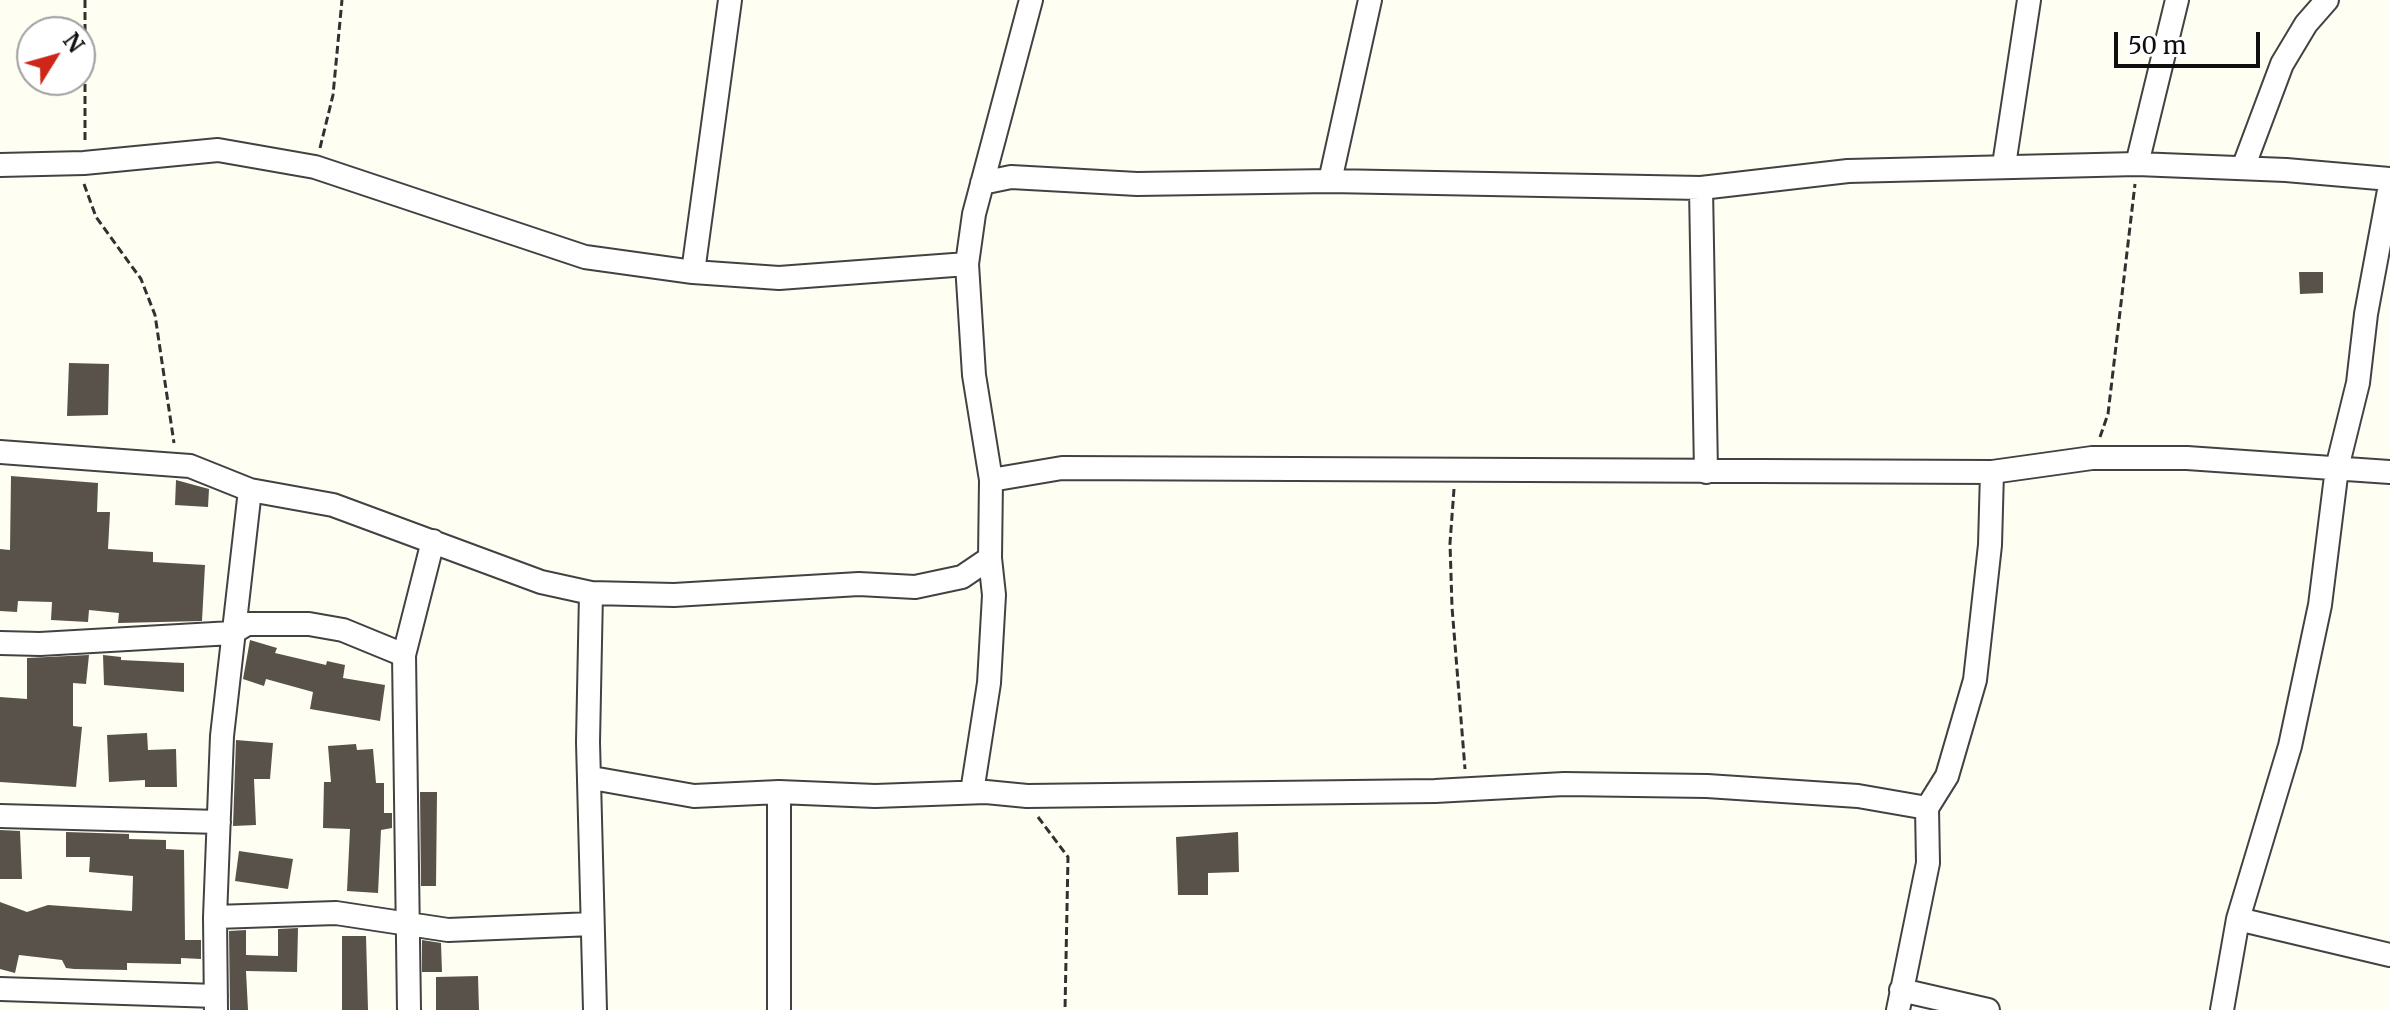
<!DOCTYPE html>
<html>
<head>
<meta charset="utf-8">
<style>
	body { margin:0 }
	#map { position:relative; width:2390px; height:1010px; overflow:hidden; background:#fffef2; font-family:Merriweather,serif }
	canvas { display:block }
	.north { position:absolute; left:16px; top:16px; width:80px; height:80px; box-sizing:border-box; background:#fff; border:2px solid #9f9f9f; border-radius:50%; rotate:53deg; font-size:22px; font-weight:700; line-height:32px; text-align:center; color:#0f0f0f }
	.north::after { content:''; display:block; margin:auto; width:28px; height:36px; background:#ce2619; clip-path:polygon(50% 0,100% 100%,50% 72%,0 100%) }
	.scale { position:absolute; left:2114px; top:32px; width:146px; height:36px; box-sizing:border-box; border:4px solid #0f0f0f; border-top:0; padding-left:10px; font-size:24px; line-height:28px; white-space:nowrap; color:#0f0f0f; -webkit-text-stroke:6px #fff; paint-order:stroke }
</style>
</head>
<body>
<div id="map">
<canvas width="2390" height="1010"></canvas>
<div class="north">N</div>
<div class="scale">50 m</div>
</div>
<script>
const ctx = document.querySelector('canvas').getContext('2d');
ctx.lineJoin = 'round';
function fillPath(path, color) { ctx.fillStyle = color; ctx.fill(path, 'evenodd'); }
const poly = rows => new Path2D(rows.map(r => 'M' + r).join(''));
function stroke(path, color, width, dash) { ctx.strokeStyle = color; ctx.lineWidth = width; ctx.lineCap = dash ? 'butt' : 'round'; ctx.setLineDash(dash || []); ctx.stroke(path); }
const building = poly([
	[2299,272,2323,272,2323,293,2300,294],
	[69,363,109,364,108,415,67,416],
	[11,476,98,483,97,512,110,512,108,549,153,552,153,562,205,565,202,621,118,623,119,613,89,610,88,622,51,620,52,602,18,601,17,612,0,611,0,549,10,550],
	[176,480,209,489,208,507,175,505],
	[250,640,277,648,275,653,326,665,327,661,345,665,343,678,385,685,380,721,310,709,313,692,266,679,264,686,243,679],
	[89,655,86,684,73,683,73,726,82,727,76,787,0,782,0,697,27,699,27,658],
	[103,655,121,657,121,660,184,663,184,692,104,685],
	[147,733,148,750,176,749,177,787,145,787,145,780,109,782,107,735],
	[236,740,273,743,270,779,254,779,256,825,233,826],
	[356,744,357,750,373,749,376,783,384,783,384,813,392,813,392,828,381,830,378,893,347,891,350,829,323,828,324,782,331,782,328,746],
	[420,792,437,792,436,886,421,886],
	[0,830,20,831,22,879,0,879],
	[66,832,129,834,129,839,166,840,166,849,184,850,185,940,201,940,201,959,181,958,181,964,127,963,127,970,74,969,66,968,62,960,19,955,15,973,0,969,0,902,27,912,48,905,132,911,133,876,89,872,90,857,66,857],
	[1238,832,1239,872,1208,873,1208,895,1178,895,1176,837],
	[239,851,293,859,288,889,235,881],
	[298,928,297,972,246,971,248,1010,230,1010,229,931,246,930,246,955,278,956,278,929],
	[342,936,366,936,368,1010,342,1010],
	[422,940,441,943,442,972,422,972],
	[478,976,479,1010,436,1010,436,977]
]);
const path = poly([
	[85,0,85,144],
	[320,148,333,95,342,0],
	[84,184,96,217,141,279,155,315,174,443],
	[2100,437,2108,414,2135,184],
	[1454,489,1450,543,1452,607,1465,769],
	[1038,817,1068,857,1065,1010]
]);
const minor = poly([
	[2137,164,2177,0],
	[0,165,84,163,218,150,315,167,585,257,693,272,779,278,967,264],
	[2004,165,2029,0],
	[2243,168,2282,64,2306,24,2327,0],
	[1330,181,1370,0],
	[982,183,1011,177,1137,184,1330,181,1701,188,1848,171,2137,164,2286,170,2390,179],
	[1701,188,1706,472],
	[693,272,730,0],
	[0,452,190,466,250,490,333,505,541,582,591,593,674,595,859,584,915,587,962,577,990,558],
	[991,480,1062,468,1992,472,2092,458,2187,458,2390,472],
	[591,593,588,742,595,1010],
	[0,643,40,644,232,633,247,624,309,624,343,630,404,655],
	[592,778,694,796,779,792,875,796,986,792,1027,796,1435,791,1564,784,1707,786,1858,796,1927,808,1947,776,1975,680,1990,545,1992,472],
	[972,792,989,683,994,595,990,558,991,480,974,375,967,264,974,214,1031,0],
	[0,816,219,822],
	[215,917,336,913,448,930,592,924],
	[2238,919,2390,955],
	[0,989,216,996],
	[1901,990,1988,1010],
	[216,1010,215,917,222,736,250,490],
	[409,1010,404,655,433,541],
	[779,1010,779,792],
	[1898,1010,1928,863,1927,808],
	[2222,1010,2238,919,2290,746,2320,605,2337,468,2358,383,2366,314,2390,185]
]);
fillPath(building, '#59524a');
stroke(minor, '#424242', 26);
stroke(path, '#313131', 3, [8, 4]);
stroke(minor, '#fff', 22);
</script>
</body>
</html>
